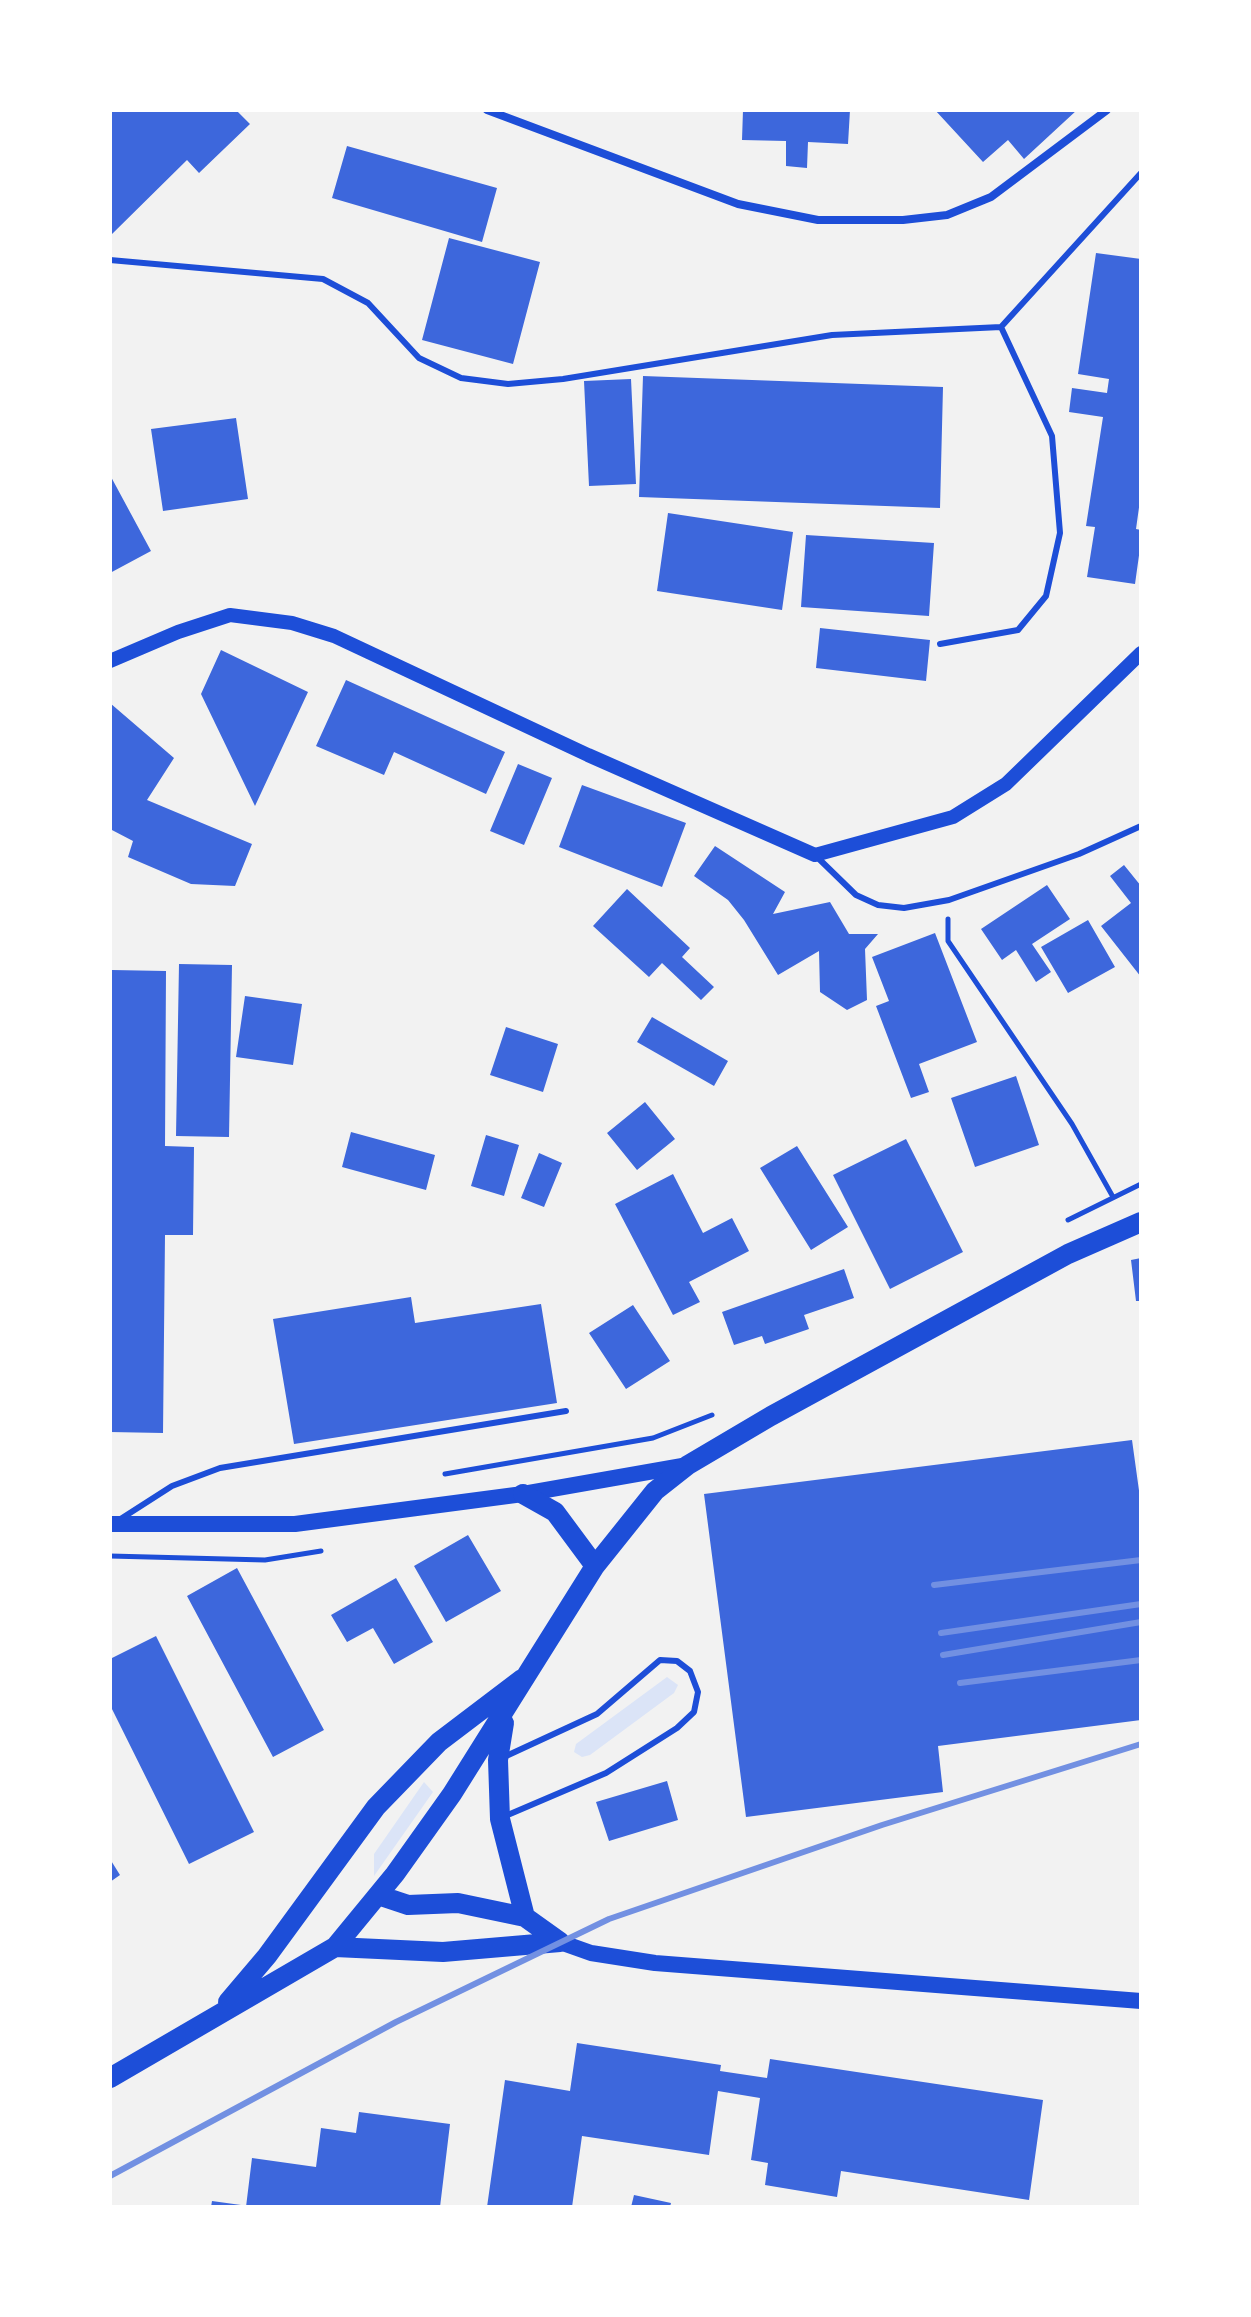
<!DOCTYPE html>
<html>
<head>
<meta charset="utf-8">
<style>
	body { margin:0 }
	#map { position:relative; width:1251px; height:2317px; overflow:hidden; background:#f2f2f2; font-family:Quicksand,sans-serif }
	canvas { display:block }
	.frame { position:absolute; inset:0; border:112px solid #fff; pointer-events:none }
</style>
</head>
<body>
<div id="map">
<canvas width="1251" height="2317"></canvas>
<div class="frame"></div>
</div>
<script>
const ctx = document.querySelector('canvas').getContext('2d');
ctx.lineJoin = 'round';
function fillPath(path, color) { ctx.fillStyle = color; ctx.fill(path, 'evenodd'); }
const poly = rows => new Path2D(rows.map(r => 'M' + r).join(''));
function stroke(path, color, width, dash) { ctx.strokeStyle = color; ctx.lineWidth = width; ctx.lineCap = dash ? 'butt' : 'round'; ctx.setLineDash(dash || []); ctx.stroke(path); }
const green = poly([
	[667,1677,678,1685,674,1693,590,1755,582,1757,574,1752,576,1744],
	[424,1782,433,1792,374,1876,374,1854]
]);
const building = poly([
	[112,110,236,110,250,124,199,173,187,160,110,236],
	[743,110,850,110,848,144,808,142,807,168,786,166,786,141,742,140],
	[935,110,1077,110,1024,159,1008,140,983,162],
	[347,146,497,188,482,242,332,198],
	[449,238,540,262,513,364,422,340],
	[1096,253,1141,259,1141,493,1136,529,1141,530,1141,541,1135,584,1087,577,1095,527,1086,526,1103,417,1069,412,1072,388,1107,393,1109,379,1078,374],
	[643,376,943,387,940,508,639,497],
	[631,379,636,484,589,486,584,381],
	[236,418,248,499,163,511,151,429],
	[110,475,151,551,110,573],
	[668,513,793,532,782,610,657,591],
	[806,535,934,543,929,616,801,607],
	[820,628,930,640,926,681,816,668],
	[221,650,308,692,255,806,201,694],
	[346,680,505,752,486,794,394,752,384,775,316,746],
	[110,703,174,758,147,800,252,844,235,886,191,884,128,857,133,841,110,829],
	[518,764,552,778,524,845,490,831],
	[582,785,686,823,662,887,559,847],
	[715,846,785,892,773,914,830,902,849,934,878,934,865,949,867,1000,847,1010,820,992,819,951,778,975,744,920,728,900,694,876],
	[1124,865,1141,886,1141,977,1101,926,1131,903,1110,876],
	[1047,885,1070,919,1032,944,1051,972,1036,982,1016,950,1002,960,981,929],
	[627,889,690,948,682,957,714,987,701,1000,662,963,649,977,593,926],
	[1088,920,1115,967,1068,993,1041,947],
	[935,933,977,1042,919,1064,929,1092,911,1098,876,1006,889,1001,872,957],
	[179,964,232,965,229,1137,176,1136],
	[112,970,166,971,165,1146,194,1147,193,1235,165,1235,163,1433,110,1432],
	[245,996,302,1004,293,1065,236,1057],
	[652,1017,728,1061,714,1086,637,1042],
	[506,1027,558,1044,543,1092,490,1075],
	[1016,1076,1039,1145,975,1167,951,1098],
	[645,1102,675,1139,637,1170,607,1133],
	[351,1132,435,1155,426,1190,342,1167],
	[486,1135,519,1145,504,1196,471,1186],
	[906,1139,963,1252,890,1289,833,1175],
	[797,1146,848,1227,811,1250,760,1168],
	[539,1153,562,1163,544,1207,521,1198],
	[673,1174,703,1233,732,1218,749,1251,689,1282,700,1302,673,1315,615,1204],
	[1141,1258,1141,1301,1136,1301,1131,1260],
	[844,1269,854,1298,804,1315,809,1329,765,1344,762,1336,734,1345,722,1312],
	[411,1297,415,1323,541,1304,557,1403,294,1444,273,1319],
	[633,1305,670,1361,626,1389,589,1333],
	[1132,1440,1141,1505,1141,1720,938,1746,943,1792,746,1817,704,1494],
	[468,1535,501,1591,446,1622,414,1566],
	[237,1568,324,1730,273,1757,187,1596],
	[396,1578,433,1642,394,1664,373,1628,347,1642,331,1615],
	[156,1636,254,1832,189,1864,110,1705,110,1659],
	[667,1781,678,1820,609,1841,596,1802],
	[110,1859,120,1875,110,1882],
	[577,2043,721,2065,720,2071,767,2078,770,2059,1043,2100,1029,2200,841,2171,837,2197,765,2185,768,2163,751,2160,760,2098,718,2091,709,2155,582,2136,572,2207,487,2207,505,2080,570,2091],
	[359,2112,450,2124,440,2207,246,2207,252,2158,316,2167,321,2128,356,2133],
	[634,2195,671,2203,670,2207,631,2207],
	[212,2201,241,2205,240,2207,211,2207]
]);
const path = poly([
	[948,919,948,941,1072,1124,1113,1197],
	[1068,1220,1141,1184],
	[445,1474,653,1438,712,1415],
	[110,1556,265,1560,321,1551]
]);
const service = poly([
	[110,260,323,279,368,303,419,358,461,378,508,384,563,379,832,335,1001,327,1141,173],
	[940,644,1018,630,1046,596,1060,533,1052,436,1001,327],
	[817,857,856,895,878,905,904,908,949,900,1079,854,1141,826],
	[119,1520,172,1486,220,1468,566,1411],
	[503,1817,606,1773,677,1728,694,1712,698,1692,690,1671,677,1661,660,1660,597,1714,504,1757]
]);
const minor = poly([
	[487,110,738,204,818,220,903,220,947,215,991,197,1107,110]
]);
const tertiary = poly([
	[110,661,178,632,230,615,292,623,334,636,588,755,815,855,953,817,1006,784,1141,653]
]);
const secondary = poly([
	[110,1524,295,1524,523,1494,688,1465],
	[560,1942,591,1953,655,1963,1141,2001]
]);
const primary = poly([
	[523,1494,555,1512,595,1566],
	[504,1723,498,1760,500,1819,525,1917],
	[378,1895,408,1905,458,1903,525,1917,560,1942],
	[335,1947,443,1952,560,1942],
	[228,2002,267,1956,376,1807,439,1742,522,1679],
	[110,2078,335,1947,395,1874,452,1794,595,1566,655,1491,688,1465,771,1416,1068,1254,1141,1222]
]);
const rail = poly([
	[934,1585,1141,1560],
	[941,1633,1141,1604],
	[943,1655,1141,1622],
	[960,1683,1141,1660],
	[110,2176,396,2022,609,1919,882,1825,1141,1744]
]);
fillPath(green, '#dbe4f7');
fillPath(building, '#3d67dc');
stroke(path, '#1d4ed8', 5);
stroke(service, '#1d4ed8', 6);
stroke(minor, '#1d4ed8', 8);
stroke(tertiary, '#1d4ed8', 14);
stroke(secondary, '#1d4ed8', 16);
stroke(primary, '#1d4ed8', 20);
stroke(rail, '#7290e2', 6);
</script>
</body>
</html>
